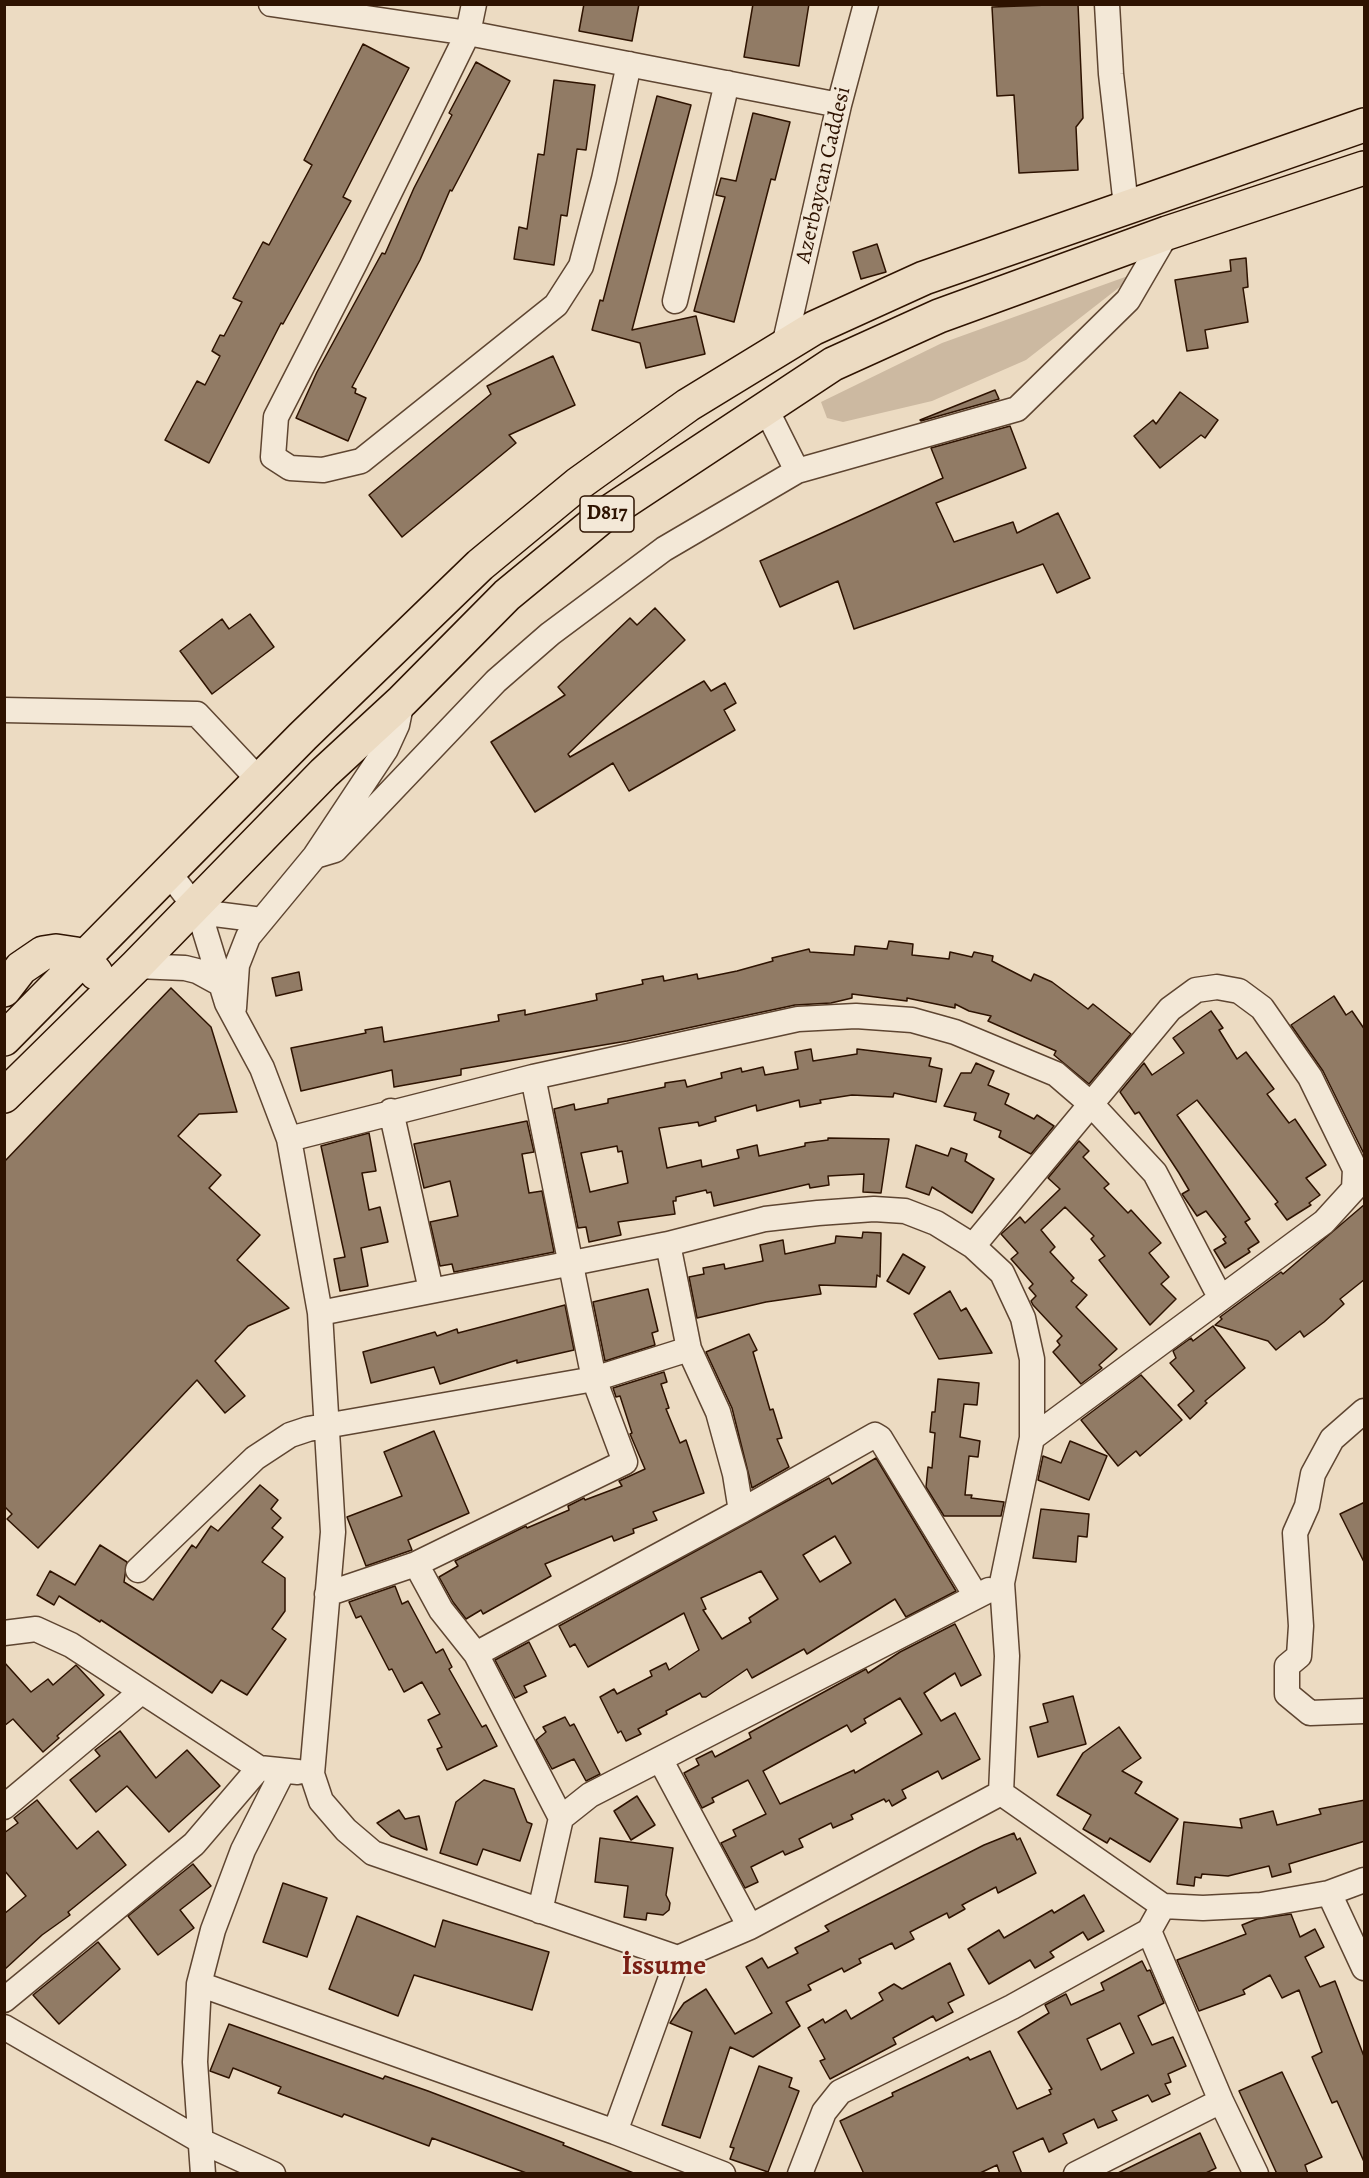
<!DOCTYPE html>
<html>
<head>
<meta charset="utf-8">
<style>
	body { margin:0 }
	#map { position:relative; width:1369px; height:2178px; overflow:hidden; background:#ecdbc2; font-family:Alegreya,serif }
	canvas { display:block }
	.frame { position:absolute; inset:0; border:6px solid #2e1301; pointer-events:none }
</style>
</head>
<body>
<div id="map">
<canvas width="1369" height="2178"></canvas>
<div class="frame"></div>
</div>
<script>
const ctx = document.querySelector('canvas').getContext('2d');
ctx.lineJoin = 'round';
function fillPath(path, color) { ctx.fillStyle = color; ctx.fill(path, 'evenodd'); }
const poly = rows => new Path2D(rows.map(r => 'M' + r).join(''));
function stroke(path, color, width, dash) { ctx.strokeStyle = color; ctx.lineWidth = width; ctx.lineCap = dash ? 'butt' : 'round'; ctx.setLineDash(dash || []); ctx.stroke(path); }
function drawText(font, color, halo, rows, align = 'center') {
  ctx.font = font + ' Alegreya,serif'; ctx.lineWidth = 4.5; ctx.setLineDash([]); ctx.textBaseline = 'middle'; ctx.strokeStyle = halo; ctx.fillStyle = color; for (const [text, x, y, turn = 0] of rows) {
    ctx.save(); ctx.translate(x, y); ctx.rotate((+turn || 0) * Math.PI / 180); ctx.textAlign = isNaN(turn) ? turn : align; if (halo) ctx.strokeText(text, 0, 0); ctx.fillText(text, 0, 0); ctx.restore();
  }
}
const green = poly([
	[1139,272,1026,360,932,401,843,422,827,418,821,402,942,343]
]);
const building = poly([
	[584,4,639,4,632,41,579,31,584,4],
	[753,4,809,4,799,66,744,57,753,4],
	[1078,4,1083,118,1076,127,1078,170,1019,173,1014,95,997,96,992,7,1078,4],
	[363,44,409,68,343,197,351,201,283,324,281,323,209,463,165,440,197,381,205,385,220,356,212,351,220,335,224,336,242,302,233,298,263,242,269,245,312,165,304,160,363,44],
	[476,62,510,81,452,191,450,190,420,260,352,387,356,389,355,393,366,398,348,441,296,418,317,372,382,253,385,254,414,188,452,115,449,113,476,62],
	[554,80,595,85,586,150,577,149,567,216,561,215,554,265,514,259,519,227,527,229,538,154,544,155,554,80],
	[657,96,691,105,632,330,696,316,705,354,646,368,640,343,592,330,600,300,603,301,657,96],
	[753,113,790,122,775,180,771,179,734,322,694,311,725,197,716,195,721,178,736,181,753,113],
	[877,244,886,272,861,279,853,252,877,244],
	[1246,258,1248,287,1243,288,1248,322,1205,330,1208,348,1187,351,1175,280,1231,271,1230,260,1246,258],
	[553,356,575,405,509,435,516,443,402,537,369,495,491,394,487,386,553,356],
	[995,390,999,399,921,421,920,420,995,390],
	[1180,392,1218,420,1205,438,1201,435,1160,468,1134,436,1153,420,1156,424,1180,392],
	[1010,426,1026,468,936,503,954,542,1013,522,1017,533,1058,513,1090,578,1057,593,1043,564,854,629,838,581,780,607,760,561,943,478,931,448,1010,426],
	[655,608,685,640,568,754,570,757,704,681,711,691,725,683,736,703,724,710,735,730,629,791,613,763,535,812,491,742,565,695,558,687,630,618,637,625,655,608],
	[250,614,274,647,212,694,180,651,222,619,229,629,250,614],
	[889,941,913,944,912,955,949,959,950,952,972,957,974,952,993,956,992,961,1031,981,1034,974,1052,982,1088,1009,1093,1004,1131,1034,1089,1084,1054,1055,1056,1051,988,1021,991,1016,969,1011,955,1004,955,1008,907,998,907,1001,852,994,852,998,831,1003,795,1005,627,1041,461,1069,461,1075,394,1087,392,1070,301,1091,291,1048,366,1033,365,1030,382,1027,384,1042,499,1021,498,1015,525,1010,525,1015,597,1000,596,994,643,984,642,980,663,976,664,981,697,974,698,979,737,971,773,961,772,958,809,949,810,952,854,955,855,946,887,949,889,941],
	[299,972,302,990,276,996,272,978,299,972],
	[171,988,211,1027,237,1112,199,1114,178,1136,221,1175,209,1188,260,1235,237,1260,289,1308,248,1326,215,1361,245,1396,225,1413,197,1380,38,1548,7,1519,12,1514,4,1506,4,1162,171,988],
	[1334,996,1346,1015,1352,1011,1365,1030,1365,1156,1323,1071,1291,1025,1334,996],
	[1211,1011,1223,1028,1219,1030,1237,1059,1246,1052,1274,1089,1267,1094,1289,1123,1295,1119,1326,1165,1306,1178,1320,1195,1309,1203,1311,1205,1287,1220,1275,1204,1278,1202,1197,1100,1177,1115,1250,1219,1245,1222,1259,1242,1248,1249,1250,1252,1225,1268,1214,1250,1226,1243,1223,1239,1226,1237,1206,1211,1197,1216,1182,1194,1189,1190,1179,1173,1139,1112,1135,1114,1120,1092,1144,1063,1152,1075,1184,1053,1173,1038,1211,1011],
	[811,1049,813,1061,857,1054,857,1049,931,1058,929,1066,942,1069,936,1102,894,1093,893,1097,852,1095,820,1100,821,1103,800,1107,799,1100,757,1111,756,1105,715,1117,716,1121,699,1126,698,1122,659,1128,667,1168,701,1160,702,1167,739,1158,737,1150,757,1145,759,1156,805,1146,805,1143,828,1140,828,1138,889,1139,881,1193,863,1192,864,1174,828,1176,829,1185,810,1188,809,1184,714,1206,711,1192,707,1193,706,1190,676,1197,676,1201,673,1201,675,1214,618,1222,621,1235,589,1242,586,1227,578,1228,554,1109,574,1104,575,1110,608,1103,608,1099,665,1087,665,1083,685,1080,687,1087,722,1078,721,1073,741,1068,742,1072,763,1067,765,1075,798,1069,795,1052,811,1049],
	[617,1146,618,1152,622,1151,628,1183,590,1192,581,1153,617,1146],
	[976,1063,994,1071,988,1085,1009,1094,1005,1104,1034,1119,1037,1115,1054,1126,1031,1154,999,1137,1001,1131,974,1120,976,1113,944,1106,961,1073,971,1073,976,1063],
	[527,1121,534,1152,522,1154,529,1193,542,1191,554,1252,454,1272,452,1264,440,1266,430,1222,458,1216,450,1181,424,1188,414,1144,527,1121],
	[369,1133,376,1171,362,1173,369,1210,380,1207,388,1242,361,1248,368,1286,340,1291,334,1259,345,1257,321,1146,369,1133],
	[1079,1141,1089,1151,1083,1157,1109,1184,1104,1188,1128,1213,1131,1210,1161,1243,1149,1253,1169,1277,1161,1284,1176,1299,1150,1325,1099,1260,1105,1256,1091,1239,1094,1236,1065,1207,1041,1230,1055,1247,1050,1252,1074,1278,1071,1281,1087,1295,1076,1307,1117,1349,1099,1365,1102,1368,1081,1384,1053,1352,1060,1345,1057,1341,1062,1336,1033,1305,1031,1301,1036,1296,1029,1288,1033,1284,1011,1259,1018,1253,1001,1234,1020,1217,1025,1223,1060,1189,1048,1178,1079,1141],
	[916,1145,948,1156,951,1148,967,1154,965,1161,994,1179,972,1213,932,1187,929,1195,906,1187,916,1145],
	[1365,1204,1365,1279,1340,1299,1344,1304,1324,1322,1304,1337,1300,1331,1276,1350,1268,1341,1215,1325,1222,1319,1220,1317,1281,1272,1283,1274,1365,1204],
	[863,1232,881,1233,880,1277,877,1275,876,1287,819,1285,821,1294,766,1302,697,1318,689,1277,704,1274,703,1268,724,1264,725,1269,763,1261,760,1245,783,1240,785,1254,835,1243,836,1236,862,1238,863,1232],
	[903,1254,925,1267,909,1294,887,1281,903,1254],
	[648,1289,658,1331,652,1333,655,1345,605,1361,593,1302,648,1289],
	[950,1291,961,1311,966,1308,992,1353,939,1359,914,1314,950,1291],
	[565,1305,574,1350,517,1363,517,1360,440,1384,434,1367,371,1383,363,1352,435,1332,437,1336,457,1329,458,1333,565,1305],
	[1213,1326,1245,1368,1205,1401,1207,1403,1190,1419,1178,1405,1194,1391,1170,1363,1176,1358,1173,1351,1191,1338,1193,1341,1213,1326],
	[749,1334,757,1350,753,1352,770,1410,773,1409,782,1438,777,1439,789,1467,752,1488,732,1408,706,1352,749,1334],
	[664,1372,667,1382,661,1384,669,1408,666,1409,680,1443,686,1440,704,1493,653,1512,657,1520,633,1529,634,1533,614,1541,612,1536,545,1564,551,1576,483,1614,481,1610,466,1619,453,1602,439,1577,458,1566,455,1561,463,1557,526,1526,527,1528,569,1510,568,1506,584,1498,585,1500,622,1486,619,1481,645,1469,630,1434,632,1433,620,1396,616,1397,613,1388,664,1372],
	[1141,1375,1182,1420,1140,1456,1136,1451,1118,1466,1081,1420,1141,1375],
	[938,1379,979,1383,977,1405,964,1404,960,1437,980,1441,978,1457,969,1456,965,1495,972,1495,971,1498,1004,1502,1001,1516,944,1516,926,1487,928,1467,932,1468,935,1433,930,1432,932,1412,935,1412,938,1379],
	[434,1431,469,1513,408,1540,412,1550,366,1566,347,1517,402,1496,384,1452,434,1431],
	[1070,1441,1107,1456,1089,1500,1038,1480,1043,1456,1061,1463,1070,1441],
	[876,1458,956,1591,906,1617,895,1599,807,1654,804,1649,752,1678,747,1669,706,1697,702,1697,700,1693,666,1711,667,1714,638,1729,641,1734,626,1741,621,1731,618,1733,600,1697,614,1689,617,1694,652,1676,650,1671,666,1663,669,1670,699,1650,684,1613,588,1667,575,1644,570,1647,559,1626,829,1478,832,1484,876,1458],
	[835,1536,851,1563,820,1582,803,1555,835,1536],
	[761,1571,778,1599,749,1618,751,1622,722,1639,703,1610,706,1609,701,1598,761,1571],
	[260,1485,278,1500,271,1509,281,1518,272,1528,283,1537,262,1562,285,1578,285,1611,272,1629,286,1639,247,1695,221,1680,212,1693,101,1620,100,1622,59,1596,54,1605,37,1595,50,1571,75,1585,100,1545,127,1562,124,1582,153,1600,192,1545,196,1548,211,1526,218,1531,260,1485],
	[1365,1502,1365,1564,1340,1514,1365,1502],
	[1041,1509,1089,1514,1087,1537,1078,1536,1076,1562,1033,1558,1041,1509],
	[395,1586,402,1604,408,1601,436,1653,443,1649,452,1667,449,1669,482,1727,486,1725,497,1746,447,1770,437,1749,442,1747,428,1720,440,1714,422,1682,404,1692,392,1669,389,1670,361,1616,356,1618,349,1602,395,1586],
	[955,1624,981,1675,961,1686,955,1673,924,1693,941,1721,955,1713,980,1759,942,1779,938,1771,902,1790,906,1798,892,1806,889,1800,886,1802,884,1799,851,1815,853,1819,833,1828,831,1823,799,1839,803,1847,785,1855,783,1851,751,1867,758,1882,745,1888,721,1843,736,1836,733,1830,766,1814,748,1780,712,1798,714,1802,702,1808,684,1773,699,1765,696,1759,712,1751,715,1757,751,1738,749,1733,866,1669,868,1673,900,1652,955,1624],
	[900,1698,922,1734,855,1773,854,1770,780,1804,763,1771,847,1725,851,1732,866,1723,864,1719,900,1698],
	[529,1642,546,1676,524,1686,527,1692,515,1698,495,1660,529,1642],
	[4,1662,31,1692,48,1679,53,1685,76,1665,104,1695,57,1736,59,1738,43,1752,13,1719,4,1726,4,1662],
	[1073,1696,1086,1744,1038,1757,1030,1727,1048,1722,1043,1704,1073,1696],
	[565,1717,570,1726,574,1724,600,1774,586,1781,574,1759,552,1769,536,1740,546,1732,543,1727,565,1717],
	[1119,1727,1141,1758,1122,1771,1142,1782,1135,1793,1178,1819,1150,1862,1110,1838,1107,1843,1083,1829,1091,1815,1057,1795,1083,1753,1119,1727],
	[120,1731,156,1778,187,1750,220,1786,169,1832,127,1786,96,1812,70,1780,100,1756,95,1750,120,1731],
	[484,1780,514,1789,527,1822,532,1824,520,1861,483,1849,477,1865,440,1853,456,1802,484,1780],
	[637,1796,655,1825,631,1840,614,1811,637,1796],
	[37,1800,77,1849,98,1831,126,1865,68,1912,70,1915,42,1935,4,1970,4,1914,26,1896,4,1870,4,1833,18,1823,14,1818,37,1800],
	[1365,1800,1365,1841,1289,1864,1291,1872,1272,1877,1269,1866,1228,1876,1202,1874,1201,1878,1195,1877,1194,1886,1177,1884,1184,1822,1242,1828,1240,1819,1273,1811,1277,1825,1321,1814,1319,1809,1365,1800],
	[399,1810,405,1819,419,1816,427,1850,391,1836,377,1823,399,1810],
	[1014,1833,1017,1840,1020,1838,1036,1873,998,1893,996,1887,962,1905,965,1909,949,1918,947,1913,910,1932,914,1939,895,1949,892,1943,859,1959,861,1963,844,1972,842,1968,808,1985,811,1990,786,2002,800,2026,753,2057,730,2047,700,2138,662,2125,692,2032,670,2023,684,2003,706,1989,735,2034,772,2013,746,1967,762,1958,768,1968,798,1953,795,1948,829,1931,825,1926,984,1845,1014,1833],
	[600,1838,673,1848,666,1895,670,1903,669,1910,663,1915,647,1913,646,1920,624,1917,628,1886,595,1882,600,1838],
	[193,1864,211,1886,180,1910,194,1928,158,1955,128,1916,193,1864],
	[283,1883,327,1898,307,1957,263,1942,283,1883],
	[1084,1895,1104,1931,1088,1940,1083,1932,1050,1952,1054,1957,1035,1968,1030,1960,989,1984,968,1949,999,1930,1004,1938,1052,1910,1054,1913,1084,1895],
	[1291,1914,1300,1937,1315,1929,1324,1947,1305,1957,1320,1987,1335,1981,1365,2059,1365,2164,1337,2101,1332,2103,1312,2057,1322,2052,1299,1990,1282,1998,1270,1975,1243,1990,1245,1994,1199,2011,1177,1960,1246,1934,1242,1925,1257,1919,1291,1914],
	[357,1916,435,1947,443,1920,549,1952,532,2010,414,1975,398,2016,329,1989,357,1916],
	[98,1942,120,1969,59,2024,33,1995,98,1942],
	[1142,1961,1147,1971,1150,1970,1164,2003,1138,2016,1152,2045,1173,2037,1186,2066,1168,2074,1171,2082,1165,2084,1170,2094,1152,2102,1148,2095,1112,2111,1117,2120,1098,2128,1094,2119,1063,2134,1067,2143,1049,2152,1043,2138,1013,2152,1022,2174,1000,2174,997,2165,978,2174,864,2174,840,2121,893,2096,892,2093,920,2080,968,2057,970,2060,990,2051,1017,2109,1051,2094,1049,2090,1052,2089,1018,2032,1049,2013,1045,2005,1066,1994,1071,2005,1104,1990,1101,1983,1142,1961],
	[1120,2023,1134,2053,1101,2070,1087,2039,1120,2023],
	[950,1963,964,1995,948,2003,953,2012,936,2021,933,2016,893,2038,896,2044,830,2079,820,2061,825,2059,808,2028,823,2019,825,2023,846,2010,851,2019,883,2000,879,1993,894,1984,902,1989,950,1963],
	[229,2024,383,2079,385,2076,428,2091,564,2143,563,2145,636,2174,529,2174,432,2138,429,2146,344,2114,342,2117,278,2093,281,2087,233,2068,229,2078,210,2071,229,2024],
	[759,2066,792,2078,789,2087,799,2091,768,2172,730,2159,734,2148,730,2147,759,2066],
	[1282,2072,1322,2157,1305,2165,1308,2174,1277,2174,1239,2091,1282,2072],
	[1200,2133,1216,2168,1204,2174,1116,2174,1200,2133]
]);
const minor = poly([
	[271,4,468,33,839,105],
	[474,4,468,33,355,263,276,417,273,457,290,468,323,470,361,461,556,305,581,266,604,179,629,64],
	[1107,4,1111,74,1126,206],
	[675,301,727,83],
	[784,346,839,105,866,4],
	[766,409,797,471],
	[4,710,197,714,259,780],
	[315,856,335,850,496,681,550,634,664,549,797,471,1017,409,1128,300,1167,233],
	[169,873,199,912,227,1003,262,1068,289,1139,320,1313,333,1532,312,1774,321,1801,346,1830,373,1853,678,1958,750,1927,1001,1793],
	[199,912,262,920],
	[136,966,185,968,197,971,219,983],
	[234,1008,237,965,248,937,315,856,386,749,397,725,402,701],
	[391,1111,431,1290],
	[289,1139,533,1077,798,1019,856,1016,912,1020,955,1032,1056,1074,1092,1105,1155,1173,1220,1297],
	[668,1244,689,1349,718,1412,735,1474,741,1511],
	[973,1246,1170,1009,1196,990,1217,987,1239,991,1262,1008,1310,1077,1355,1169,1354,1189,1324,1222,1032,1438],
	[320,1313,668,1244,765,1219,818,1213,874,1209,905,1211,936,1223,973,1246,1002,1273,1023,1318,1032,1359,1032,1438,1002,1583,1007,1656,1001,1793],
	[1364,1411,1332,1439,1313,1474,1307,1506,1295,1533,1301,1626,1299,1656,1287,1666,1287,1694,1310,1713,1364,1711],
	[416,1564,441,1610,476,1654,561,1818],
	[138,1570,255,1458,290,1435,308,1429,594,1379,689,1349],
	[327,1594,416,1564,625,1462,594,1379,533,1077],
	[4,1633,36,1629,71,1645,259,1768,298,1772],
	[476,1654,741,1511,875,1435,880,1438,976,1596],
	[661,1761,750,1927],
	[1001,1793,1163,1906,1203,1908,1261,1905,1329,1893,1364,1880],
	[4,1807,141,1692],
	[1329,1893,1364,1968],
	[540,1911,561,1818,590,1795,989,1590],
	[1149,1931,1221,2101,1256,2174],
	[199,1984,615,2132,723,2174],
	[4,2000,194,1844,259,1768],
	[4,2027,201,2141,273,2174],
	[615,2132,678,1958],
	[203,2174,195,2062,199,1984,213,1930,243,1850,283,1771],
	[800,2174,824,2112,840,2092,1012,2007,1149,1931,1163,1906],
	[1076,2174,1221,2101]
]);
const highway = poly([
	[4,990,21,968,43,953,56,951,76,954,85,959,96,973],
	[4,1039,303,736,480,565,578,484,688,405,814,328,924,278,1364,125],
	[4,1096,136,966,324,773,402,701,507,595,603,516,833,364,939,316,1167,233,1364,168]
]);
const shields = [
	[607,514,54]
];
const shieldNames = [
	["D817",607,514]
];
const streetNames = [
	["Azerbaycan Caddesi",824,175,-77]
];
const districtNames = [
	["İssume",664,1967]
];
fillPath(green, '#ccb9a1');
fillPath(building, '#917b65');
stroke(building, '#2e1301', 1.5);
stroke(minor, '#5e4531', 27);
stroke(highway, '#2e1301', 36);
stroke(minor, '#f3e8d7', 24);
stroke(highway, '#ecdbc2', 33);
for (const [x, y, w] of shields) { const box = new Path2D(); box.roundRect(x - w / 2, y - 18, w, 36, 4.5); ctx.fillStyle = '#f3e8d7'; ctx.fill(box); stroke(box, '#2e1301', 1.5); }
drawText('bold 21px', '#2e1301', null, shieldNames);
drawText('22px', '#2e1301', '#f3e8d7', streetNames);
drawText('bold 28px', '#7a1f14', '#f3e8d7', districtNames);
</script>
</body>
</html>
